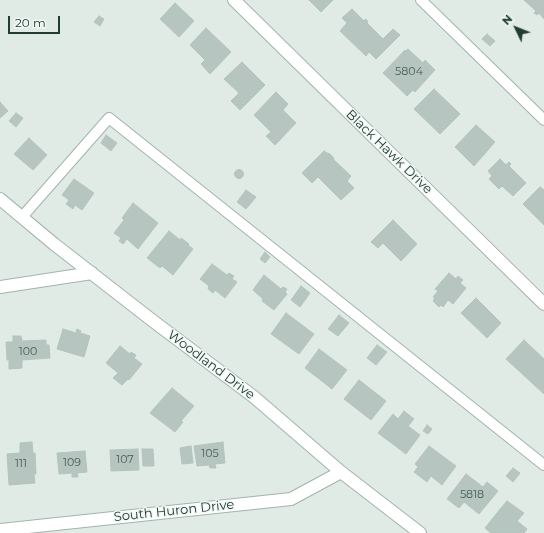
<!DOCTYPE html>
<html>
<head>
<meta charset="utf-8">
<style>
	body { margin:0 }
	#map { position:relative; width:544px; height:533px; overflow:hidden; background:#e0ebe6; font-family:Montserrat,sans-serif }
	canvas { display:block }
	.north { position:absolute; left:496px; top:8px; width:40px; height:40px; -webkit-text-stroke:3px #f0f7f4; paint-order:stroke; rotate:313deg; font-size:11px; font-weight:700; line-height:16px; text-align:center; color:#213b35 }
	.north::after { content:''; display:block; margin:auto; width:14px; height:18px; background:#213b35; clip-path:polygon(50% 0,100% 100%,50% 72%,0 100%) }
	.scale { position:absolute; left:8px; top:16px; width:52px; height:18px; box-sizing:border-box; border:2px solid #213b35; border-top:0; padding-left:5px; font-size:12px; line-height:14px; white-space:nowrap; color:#213b35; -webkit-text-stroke:3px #f0f7f4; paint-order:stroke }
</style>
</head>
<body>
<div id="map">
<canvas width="544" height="533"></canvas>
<div class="north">N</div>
<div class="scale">20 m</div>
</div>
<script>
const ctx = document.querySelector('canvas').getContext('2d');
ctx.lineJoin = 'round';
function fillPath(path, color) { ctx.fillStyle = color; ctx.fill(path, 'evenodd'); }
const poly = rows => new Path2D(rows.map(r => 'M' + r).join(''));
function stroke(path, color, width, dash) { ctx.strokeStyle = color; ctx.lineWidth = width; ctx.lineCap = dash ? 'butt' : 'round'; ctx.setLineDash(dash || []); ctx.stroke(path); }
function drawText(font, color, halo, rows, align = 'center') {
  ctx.font = font + ' Montserrat,sans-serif'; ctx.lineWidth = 3; ctx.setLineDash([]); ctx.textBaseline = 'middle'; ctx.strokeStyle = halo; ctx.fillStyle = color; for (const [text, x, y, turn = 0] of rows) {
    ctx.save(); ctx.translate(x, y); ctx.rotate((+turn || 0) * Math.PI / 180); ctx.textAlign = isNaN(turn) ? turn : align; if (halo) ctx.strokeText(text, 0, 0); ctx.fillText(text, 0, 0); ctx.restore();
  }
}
const building = poly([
	[309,0,333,0,321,12,309,0],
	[524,0,544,0,544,19,539,13,537,15,534,13,536,11,524,0],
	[175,3,194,21,179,37,160,19,175,3],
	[352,9,364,21,365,19,368,21,367,23,383,39,393,29,400,35,376,59,369,52,366,56,340,31,347,23,342,18,352,9],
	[99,16,104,19,100,26,94,22,99,16],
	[206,28,231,52,210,74,201,64,205,60,190,45,206,28],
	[487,34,495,41,490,46,482,39,487,34],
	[408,49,423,63,425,60,435,70,415,92,413,90,407,96,383,73,405,50,406,51,408,49],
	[242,62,265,85,240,110,231,101,239,93,224,79,242,62],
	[434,89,460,114,440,134,414,109,434,89],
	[276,92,288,104,283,110,296,123,275,145,266,136,271,132,254,115,276,92],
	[0,102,8,111,0,118,0,102],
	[16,113,23,118,16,127,9,121,16,113],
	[476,125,495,142,474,166,455,147,476,125],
	[106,135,117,143,111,151,101,143,106,135],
	[29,138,47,155,33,170,14,154,29,138],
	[324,151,327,153,330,154,333,157,334,160,351,176,347,181,354,188,341,200,318,177,312,183,302,173,324,151],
	[500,159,506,165,509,162,511,164,509,166,526,183,513,196,502,186,499,189,489,179,492,176,488,171,500,159],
	'234.5 174a4.5 4.5 0 1 1 9 0a4.5 4.5 0 1 1-9 0Z',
	[74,179,94,193,82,210,75,205,73,209,66,204,69,200,62,195,74,179],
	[540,187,544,190,544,225,523,204,540,187],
	[246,190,256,197,246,209,237,202,246,190],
	[133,203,158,223,138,249,127,239,123,244,119,241,121,238,114,233,124,220,122,218,133,203],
	[393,220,417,244,401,261,383,243,378,248,371,242,393,220],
	[169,231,180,240,181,238,189,244,188,245,193,249,173,275,162,266,160,268,147,258,169,231],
	[265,252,270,257,265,263,260,259,265,252],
	[212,264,227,275,229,273,234,276,232,279,237,282,225,298,215,290,213,293,208,289,209,286,200,279,212,264],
	[449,273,456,279,458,276,463,280,460,283,466,288,453,304,448,300,443,307,441,305,439,307,433,301,435,298,433,297,438,291,435,289,449,273],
	[264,275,281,289,283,287,287,289,285,292,287,294,274,310,262,301,263,299,253,290,264,275],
	[301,286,310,293,300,307,291,300,301,286],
	[476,298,501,323,487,338,461,313,476,298],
	[286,313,314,334,299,354,271,334,286,313],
	[339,315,349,323,338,336,328,329,339,315],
	[63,329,76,333,77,329,81,331,80,333,90,336,84,357,57,349,63,329],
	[13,336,21,336,22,341,46,340,46,345,49,345,50,358,22,360,22,368,9,369,9,360,7,360,6,342,13,342,13,336],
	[524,340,544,359,544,394,506,359,524,340],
	[377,345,387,352,376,365,367,358,377,345],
	[120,346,130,354,131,352,136,355,134,358,142,364,129,380,128,379,122,385,113,378,118,373,106,363,120,346],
	[319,349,347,370,332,389,305,368,319,349],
	[359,380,386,401,371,420,344,399,359,380],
	[172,388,194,406,181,421,183,422,175,432,150,413,172,388],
	[404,411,414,419,408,426,420,435,406,454,378,433,393,414,398,419,404,411],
	[427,425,432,429,428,434,423,431,427,425],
	[32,442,33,453,35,453,36,474,34,474,35,483,9,485,7,454,20,453,20,443,32,442],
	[223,442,225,463,215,464,216,468,210,468,209,465,197,466,194,446,223,442],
	[191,446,193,463,182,464,180,448,191,446],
	[429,446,456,466,442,485,431,476,427,482,414,472,418,467,415,464,429,446],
	[138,449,139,470,111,471,110,450,138,449],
	[142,449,153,449,154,466,143,466,142,449],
	[85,451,87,472,77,473,78,477,72,477,72,473,59,474,57,453,85,451],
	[513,468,520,473,513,482,506,476,513,468],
	[466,474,483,487,487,482,498,491,479,514,464,502,459,508,447,499,466,474],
	[507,501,524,513,517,521,527,529,524,533,491,533,485,528,501,508,507,501]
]);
const service = poly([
	[421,0,544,120],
	[22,217,109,118,544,465]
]);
const minor = poly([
	[234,0,544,304],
	[0,199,54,244,153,321,254,397,341,472,420,533],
	[0,287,92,273],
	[0,530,291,499,341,472]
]);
const numberNames = [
	["5804",409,72],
	["100",28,352],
	["105",210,454],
	["107",125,460],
	["109",72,463],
	["111",21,464],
	["5818",472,495]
];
const streetNames = [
	["Black Hawk Drive",389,152,44],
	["Woodland Drive",211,365,37],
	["South Huron Drive",174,511,-6]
];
fillPath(building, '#b6c5bf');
stroke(building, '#b3c4be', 1);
stroke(service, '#a3b3ad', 12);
stroke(minor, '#a3b3ad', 14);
stroke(service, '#fff', 10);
stroke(minor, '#fff', 12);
drawText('11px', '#465e58', null, numberNames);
drawText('13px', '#213b35', '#f0f7f4', streetNames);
</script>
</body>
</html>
